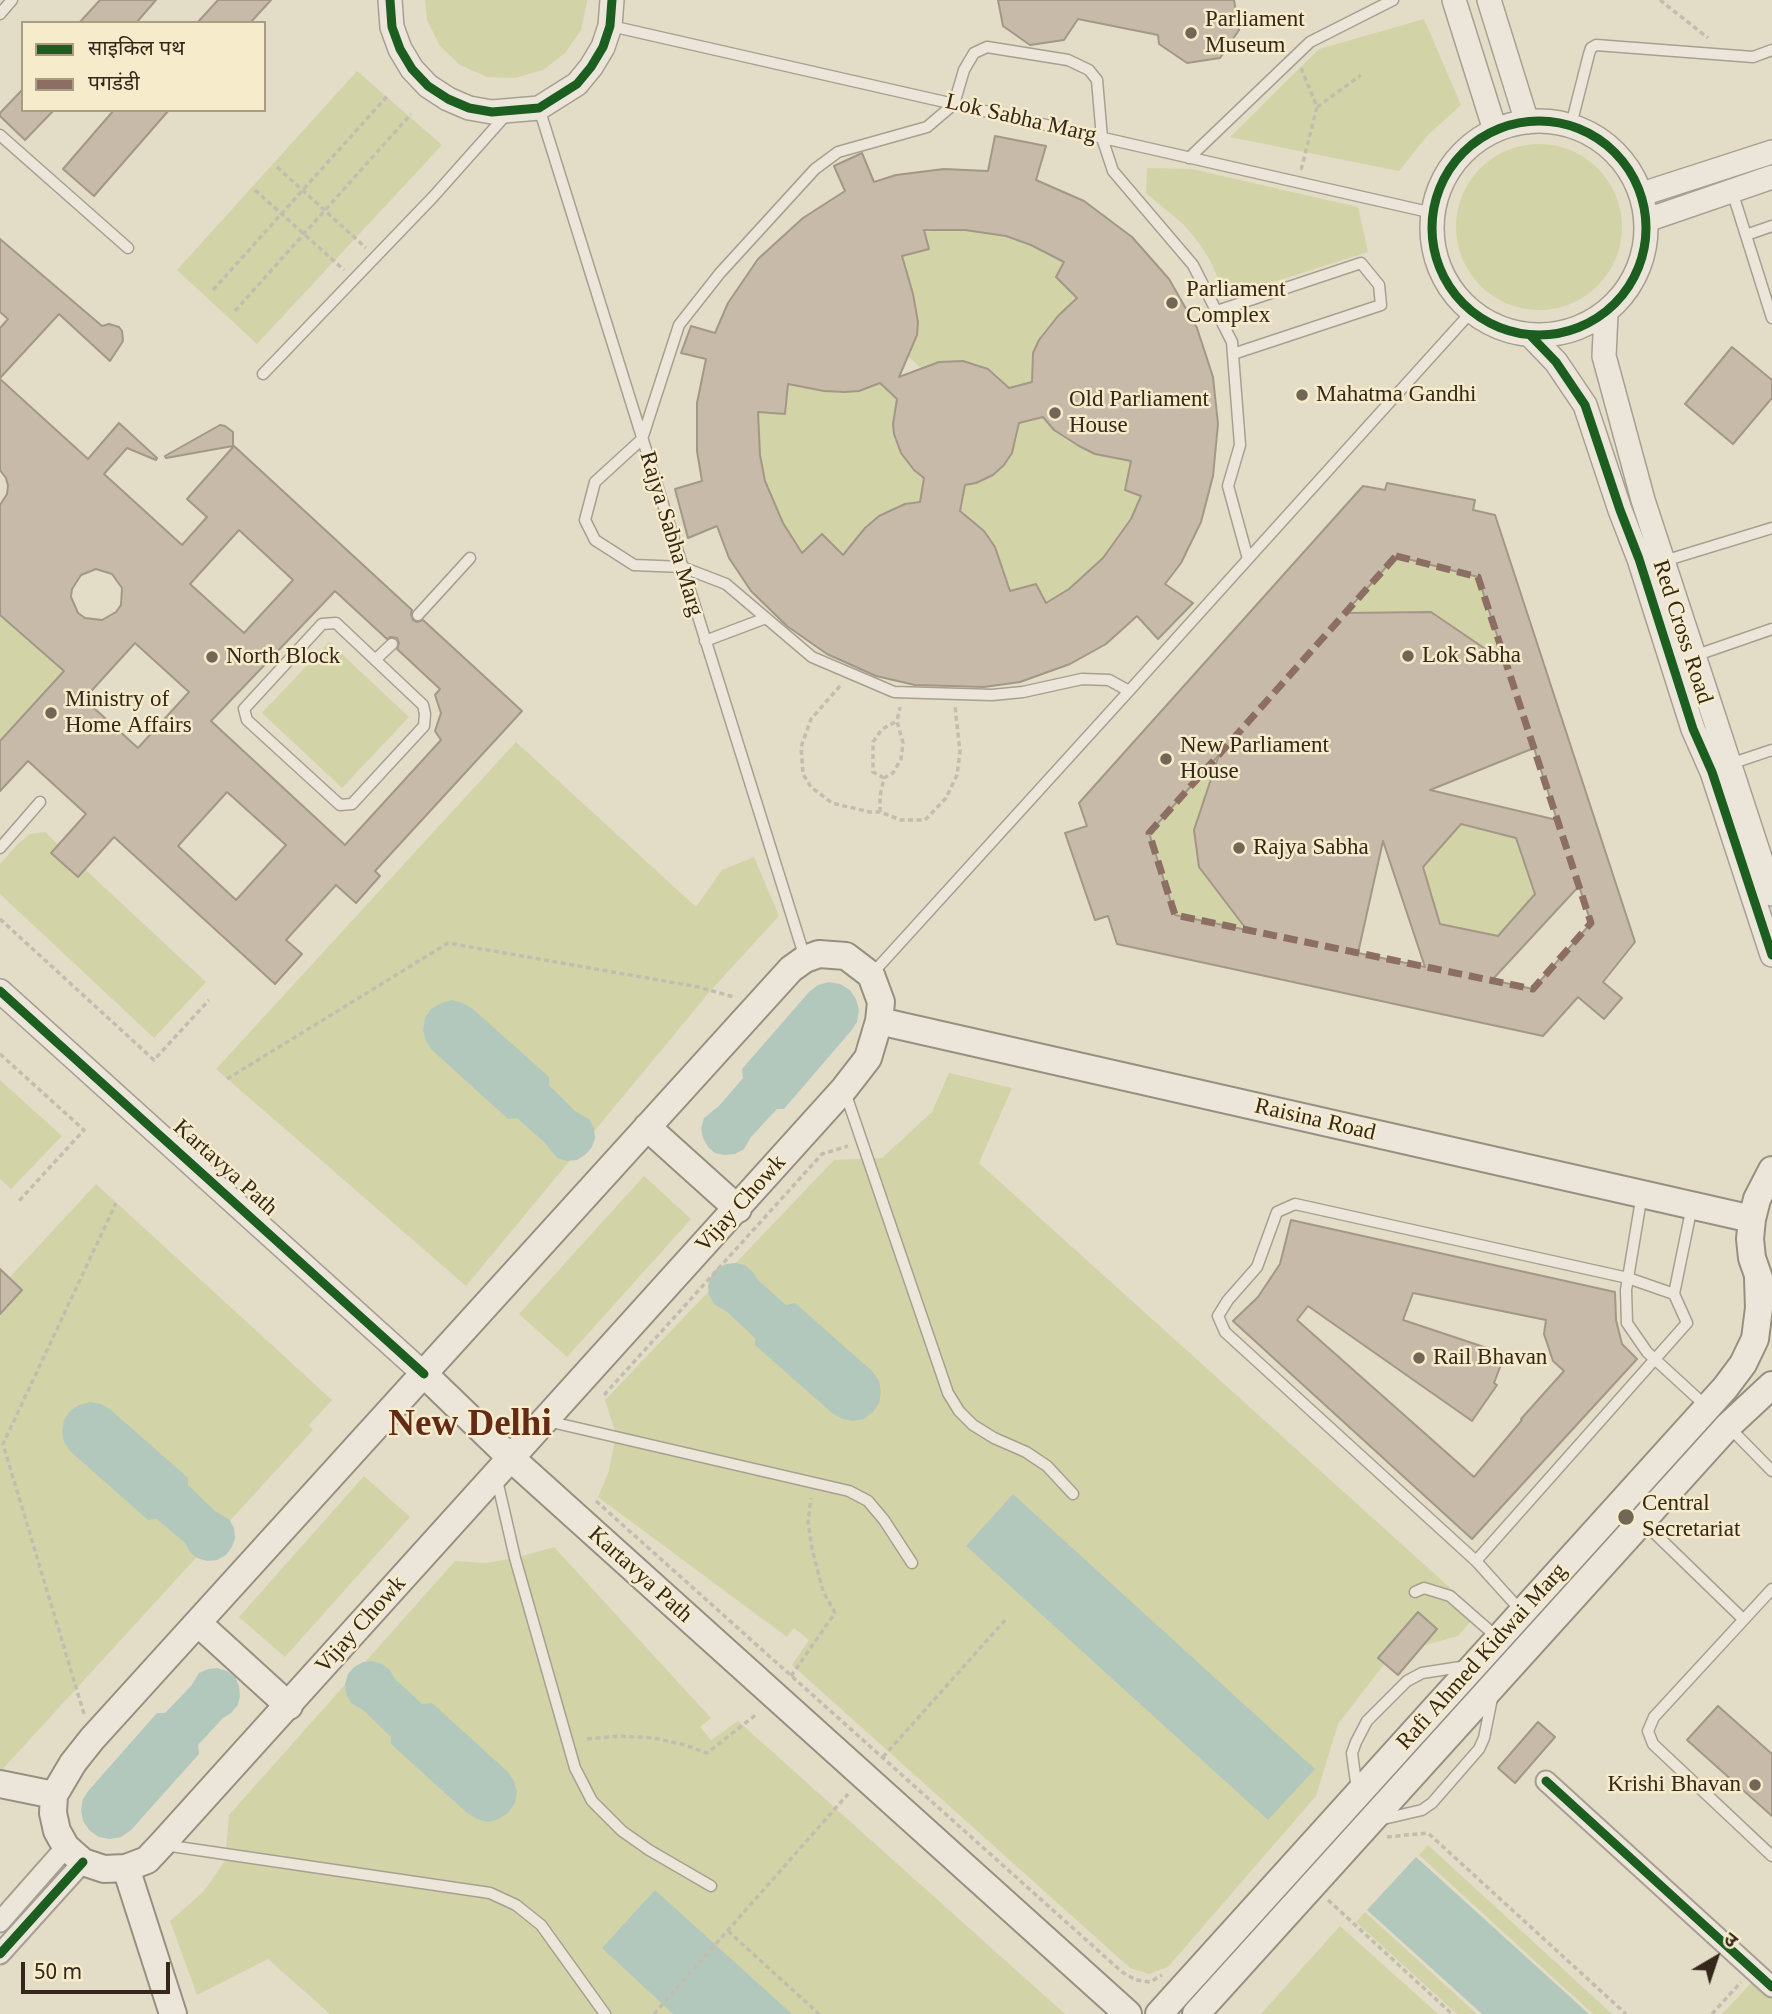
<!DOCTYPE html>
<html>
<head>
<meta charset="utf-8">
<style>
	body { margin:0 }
	#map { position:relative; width:1772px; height:2014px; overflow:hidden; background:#e3dcc7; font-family:Georgia,"Noto Sans Devanagari",serif }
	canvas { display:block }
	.legend { position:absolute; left:21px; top:21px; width:245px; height:91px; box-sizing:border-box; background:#f6ebcb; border:2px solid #a99d84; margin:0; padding:9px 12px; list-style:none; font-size:21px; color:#35281a }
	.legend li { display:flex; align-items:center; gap:14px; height:35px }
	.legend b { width:35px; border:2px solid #a99d84 }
	.north { position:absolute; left:1681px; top:1923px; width:70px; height:70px; -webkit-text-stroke:5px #f6ebcb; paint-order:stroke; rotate:39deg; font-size:19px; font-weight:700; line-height:28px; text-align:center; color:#35281a }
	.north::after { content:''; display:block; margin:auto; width:24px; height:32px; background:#35281a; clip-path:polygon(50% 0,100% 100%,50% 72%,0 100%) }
	.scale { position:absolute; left:21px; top:1962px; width:149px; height:32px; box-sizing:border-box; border:4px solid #35281a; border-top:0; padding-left:9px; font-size:21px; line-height:24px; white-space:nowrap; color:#35281a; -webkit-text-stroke:5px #f6ebcb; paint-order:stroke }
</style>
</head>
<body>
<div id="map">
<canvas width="1772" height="2014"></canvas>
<ul class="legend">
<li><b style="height:9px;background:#1b5e20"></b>साइकिल पथ</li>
<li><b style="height:9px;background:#8d6e63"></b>पगडंडी</li>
</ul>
<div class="north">उ</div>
<div class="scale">50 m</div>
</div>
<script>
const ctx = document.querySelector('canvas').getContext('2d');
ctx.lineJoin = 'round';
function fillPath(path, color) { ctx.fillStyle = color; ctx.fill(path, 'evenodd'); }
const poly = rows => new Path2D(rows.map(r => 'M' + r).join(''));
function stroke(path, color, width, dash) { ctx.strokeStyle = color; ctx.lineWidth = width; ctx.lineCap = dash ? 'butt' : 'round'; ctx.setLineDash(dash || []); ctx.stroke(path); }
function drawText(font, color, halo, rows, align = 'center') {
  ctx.font = font + ' Georgia,serif'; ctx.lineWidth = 5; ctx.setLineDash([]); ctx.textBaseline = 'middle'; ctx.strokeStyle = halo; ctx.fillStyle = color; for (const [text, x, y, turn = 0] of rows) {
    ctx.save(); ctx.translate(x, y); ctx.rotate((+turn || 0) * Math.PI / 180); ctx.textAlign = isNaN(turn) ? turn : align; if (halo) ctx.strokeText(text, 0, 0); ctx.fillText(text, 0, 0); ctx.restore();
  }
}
const green = poly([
	[425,0,587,0,587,2,581,30,565,53,543,70,515,78,487,77,460,65,440,46,427,20],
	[1424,19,1461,105,1428,135,1399,171,1230,137,1319,49],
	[357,71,442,145,257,344,177,270],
	'1456 227a83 83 0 1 1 166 0a83 83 0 1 1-166 0Z',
	[1147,168,1192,169,1358,207,1368,252,1226,297,1210,260,1199,243,1183,224,1146,193],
	[938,230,965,230,1006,236,1031,245,1064,262,1057,278,1077,298,1058,316,1039,340,1033,353,1032,382,1008,388,996,374,977,364,952,361,939,362,923,370,908,356,917,335,918,322,913,294,902,256,929,249,925,232],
	[880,383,898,399,893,424,894,434,901,453,914,470,925,477,920,502,905,504,879,516,865,528,843,555,822,534,803,552,783,523,765,481,760,455,758,412,785,414,788,384,844,392,859,391],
	[1043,417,1065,439,1079,446,1131,461,1125,490,1141,496,1131,519,1103,558,1069,589,1046,603,1036,584,1010,591,994,547,984,531,960,511,965,485,976,483,993,475,1012,453,1017,439,1019,423],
	[1396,556,1478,577,1522,723,1469,638,1431,612,1377,613,1296,673],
	[0,615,64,671,0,741],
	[329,642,409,717,342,788,262,713],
	[1243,725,1228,766,1209,784,1194,830,1199,867,1312,942,1175,915,1149,833],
	[516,742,696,907,722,870,754,857,779,916,712,989,466,1286,216,1069],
	[1461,824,1516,838,1535,894,1498,936,1440,924,1423,867],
	[45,832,206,982,154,1038,0,894,0,864,18,844,30,834],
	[949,1073,1012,1088,979,1163,1478,1613,1458,1636,1392,1654,1338,1724,1316,1796,1168,1967,1149,1974,1130,1968,792,1665,809,1640,794,1628,787,1637,598,1497,609,1471,616,1434,605,1400,834,1160,882,1158,932,1112],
	[0,1080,62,1136,11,1189,0,1179],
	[644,1176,691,1219,567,1357,519,1314],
	[96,1184,332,1400,309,1425,313,1430,0,1772,0,1314,22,1290,9,1278],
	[364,1476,410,1517,285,1657,239,1617],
	[554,1547,711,1718,700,1727,711,1740,738,1721,1065,2014,330,2014,268,1959,197,1995,170,1921,203,1892,225,1861,229,1815,455,1561,486,1563,515,1558],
	[1428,1845,1612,2014,1593,2014,1419,1855],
	[1365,1912,1477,2014,1457,2014,1356,1922],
	[1340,1926,1438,2014,1261,2014],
	[1753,1981,1772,1999,1772,2014,1722,2014]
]);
const water = poly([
	[829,982,840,984,850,990,856,999,859,1010,857,1022,851,1031,784,1109,777,1109,751,1137,744,1149,735,1154,725,1155,715,1153,708,1147,703,1138,701,1128,704,1118,719,1106,743,1078,742,1069,809,992,818,985],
	[452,1000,463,1003,473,1009,549,1077,549,1085,576,1112,589,1119,594,1128,595,1138,592,1147,585,1155,577,1160,567,1161,557,1158,545,1143,517,1118,508,1119,432,1050,426,1041,423,1030,425,1018,431,1009,441,1003],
	[736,1263,745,1265,753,1272,758,1280,786,1305,795,1303,872,1371,879,1381,881,1392,879,1403,873,1412,864,1419,853,1421,842,1419,832,1413,755,1345,755,1338,727,1312,714,1304,709,1295,708,1286,711,1276,717,1268,726,1264],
	[90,1402,101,1404,111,1410,188,1478,188,1485,216,1512,229,1519,234,1528,235,1538,232,1547,226,1555,217,1560,207,1561,197,1558,190,1552,185,1543,157,1519,148,1520,71,1452,64,1442,62,1432,64,1420,70,1411,79,1405],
	[1013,1494,1315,1769,1268,1820,966,1546],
	[373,1661,382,1664,390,1670,395,1679,422,1704,432,1703,508,1772,514,1781,517,1792,515,1803,508,1813,499,1819,488,1822,477,1819,467,1813,391,1744,391,1737,363,1710,351,1703,346,1694,345,1684,348,1674,354,1667,363,1662],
	[217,1668,227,1671,235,1677,239,1686,240,1696,238,1705,231,1713,223,1718,198,1745,199,1754,131,1830,121,1837,110,1839,99,1837,90,1831,83,1821,81,1810,83,1799,89,1790,157,1713,165,1713,191,1686,199,1673,208,1669],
	[1416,1857,1589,2014,1482,2014,1367,1910],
	[655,1890,792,2014,673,2014,602,1948]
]);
const building = poly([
	[100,0,156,0,136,23,79,23,100,0],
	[218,0,271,0,250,23,197,23,218,0],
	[998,0,1234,0,1239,30,1220,58,1187,63,1159,44,1158,35,1078,19,1064,40,1030,45,1003,26,998,0],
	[23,89,23,110,54,110,25,140,0,116,0,113,23,89],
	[114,110,169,110,94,196,63,169,114,110],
	[995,136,1046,146,1036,180,1084,201,1132,237,1169,279,1197,328,1213,377,1218,424,1213,476,1201,522,1181,563,1165,584,1193,603,1158,639,1137,616,1106,644,1070,664,1020,682,984,687,915,685,876,676,827,654,787,626,751,591,729,558,717,526,688,538,675,489,702,481,697,451,697,403,706,359,681,353,691,326,715,333,728,303,758,259,803,218,845,191,834,166,862,153,874,182,896,175,944,169,988,171,995,136],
	[924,230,965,230,1006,236,1031,245,1064,262,1056,277,1077,298,1058,316,1039,340,1033,353,1032,382,1009,388,988,369,963,361,939,362,899,377,917,335,918,322,913,294,902,256,929,249,924,230],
	[880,383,897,399,893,424,894,434,901,453,914,470,924,478,920,502,905,504,879,516,865,528,843,555,822,534,802,553,783,523,765,481,760,455,758,412,785,414,788,384,824,391,844,392,859,391,880,383],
	[1043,417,1054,430,1079,446,1095,454,1131,461,1125,490,1141,496,1131,519,1103,558,1069,589,1046,603,1036,584,1010,591,995,547,984,531,960,511,965,485,976,483,993,475,1004,465,1012,453,1019,423,1043,417],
	[0,239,102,326,109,324,119,327,122,331,123,341,110,361,59,314,0,378,0,328,8,319,0,312,0,239],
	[1732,347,1772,380,1772,398,1733,444,1685,404,1732,347],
	[0,379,88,459,119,423,157,458,156,460,127,448,104,474,182,545,207,517,187,499,234,446,412,610,411,614,413,620,417,622,423,620,522,711,375,871,380,876,356,903,336,885,286,940,302,954,275,984,114,837,78,877,51,853,86,814,28,761,0,791,0,741,64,671,0,615,0,505,7,494,8,486,6,478,0,470,0,379],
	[239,530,293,580,244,633,190,584,239,530],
	[96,569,112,574,122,588,121,605,116,612,102,620,85,618,78,613,71,597,72,589,81,575,96,569],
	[335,591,387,639,391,637,397,638,399,643,397,649,440,689,435,695,441,713,435,731,441,740,345,845,211,721,335,591],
	[135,643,189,692,138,748,84,699,135,643],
	[227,792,286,845,236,900,178,846,227,792],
	[220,425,225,426,233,432,233,446,166,458,165,456,220,425],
	[1387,483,1475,500,1473,510,1495,515,1635,942,1603,982,1622,998,1604,1019,1578,997,1543,1036,1117,944,1108,916,1095,920,1065,833,1087,826,1079,803,1363,486,1385,490,1387,483],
	[1396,556,1478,577,1506,663,1431,612,1345,613,1396,556],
	[1534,748,1557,820,1430,790,1534,748],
	[1219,755,1194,830,1199,867,1247,930,1175,915,1149,833,1219,755],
	[1461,824,1516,838,1535,894,1498,936,1440,924,1423,867,1461,824],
	[1383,841,1425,967,1358,953,1383,841],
	[1579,886,1591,923,1533,989,1492,980,1579,886],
	[1291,1220,1615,1292,1616,1320,1622,1344,1637,1359,1472,1539,1233,1321,1258,1297,1280,1264,1291,1220],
	[1413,1293,1546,1320,1544,1334,1553,1361,1564,1371,1521,1419,1522,1420,1474,1477,1297,1320,1308,1306,1472,1421,1497,1385,1494,1383,1505,1354,1403,1320,1413,1293],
	[0,1269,22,1290,0,1314,0,1269],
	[1418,1612,1437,1629,1398,1675,1378,1658,1418,1612],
	[1718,1706,1772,1754,1772,1816,1687,1740,1718,1706],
	[1538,1722,1555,1737,1515,1783,1498,1768,1538,1722]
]);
const path = poly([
	[1660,0,1708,38],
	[1301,68,1317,107,1301,170],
	[1317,107,1361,75],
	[277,167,366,248],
	[255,190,344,270],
	[213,290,389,94],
	[235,311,411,114],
	[840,686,811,719,801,747,803,774,811,787,832,803,870,812,880,812,901,820,925,820,946,798,957,775,960,752,955,706],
	[884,778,873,772,873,742,882,729,897,721],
	[880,812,880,796,884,778,893,773,901,759,903,743,897,721,900,707],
	[0,919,154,1060,209,1000],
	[0,1054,84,1130,18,1202],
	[227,1079,448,943,698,987,734,997],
	[604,1395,822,1154,848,1146],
	[596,1501,1122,1972,1136,1980,1150,1982,1162,1975],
	[791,1676,835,1613,823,1591,812,1549,808,1522,811,1498],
	[84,1714,3,1444,116,1203],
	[587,1739,619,1736,654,1738,685,1745,707,1753,758,1713],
	[883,1757,1007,1618],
	[1387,1837,1428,1833,1626,2014],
	[1328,1900,1452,2014],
	[728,1931,819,2014],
	[654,2014,848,1794],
	[1712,2014,1741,1982]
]);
const service = poly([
	[0,14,12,0],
	[611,26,1433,213],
	[987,47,1068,60,1089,70,1097,80,1102,138,1113,171,1193,265,1232,342,1240,445,1228,486,1248,559,1129,691,1109,680,1082,679,1023,692,992,695,894,692,812,657,726,584,682,567,634,565,595,540,585,520,595,482,642,439,679,325,720,273,815,169,838,152,927,127,954,104,964,70,974,53,987,47],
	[539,108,805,958],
	[1571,125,1589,54,1591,48,1596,45,1753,57,1772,50],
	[0,135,128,248],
	[1189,158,1310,42,1393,0],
	[1732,191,1772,318],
	[1746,235,1772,226],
	[1217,311,1361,263,1379,285,1381,305,1233,354],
	[263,374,433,197,506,115],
	[1248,559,1473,310],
	[1664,561,1772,528],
	[418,615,470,558],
	[336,623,423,705,425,714,424,726,352,804,340,805,247,720,244,709,322,624,336,623],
	[705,641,766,618],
	[1694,656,1772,629],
	[375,660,392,644],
	[1730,764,1772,750],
	[0,848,40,802],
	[871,975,1129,691],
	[845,1092,948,1393,959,1411,973,1425,994,1438,1026,1452,1047,1466,1073,1494],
	[1642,1194,1626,1290,1627,1323,1647,1352,1707,1407],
	[1674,1294,1628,1278,1295,1204,1277,1212,1257,1267,1228,1300,1218,1316,1225,1332,1476,1561,1687,1323,1674,1294,1692,1206],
	[547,1421,849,1491,868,1501,884,1520,912,1563],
	[1728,1426,1772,1471],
	[497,1480,515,1558,575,1768,592,1801,622,1831,649,1850,711,1886],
	[1643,1522,1743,1619],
	[1476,1561,1522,1612],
	[1772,1589,1654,1717,1648,1731,1653,1744,1772,1856],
	[1415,1592,1424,1588,1450,1596,1498,1638],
	[1357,1790,1352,1753,1356,1742,1367,1721,1407,1681,1422,1673,1467,1666],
	[1379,1820,1422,1810,1432,1803,1479,1749,1484,1738,1492,1698],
	[164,1845,490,1893,516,1905,541,1925,605,2014]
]);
const minor = poly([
	[1546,1781,1772,1987],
	[0,1922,66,1847],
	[0,1954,83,1862]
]);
const tertiary = poly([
	[390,0,392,27,400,49,412,69,428,86,448,99,469,108,492,112,539,108,577,84,591,67,603,47,610,26,612,0],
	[1454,0,1495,130],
	[1489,0,1527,122],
	'1432 228a107 107 0 1 1 214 0a107 107 0 1 1-214 0Z',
	[1642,194,1772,152],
	[1647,220,1772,177],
	[1606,314,1604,356,1643,500,1772,894],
	[1530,335,1556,362,1585,405,1620,510,1639,559,1693,729,1712,772,1772,955],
	[0,991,424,1374]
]);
const secondary = poly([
	[819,954,846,956,871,975,881,1002,879,1021,868,1058,844,1089,162,1844,147,1860,126,1868,104,1869,83,1862,66,1847,57,1831,53,1813,54,1795,73,1763,92,1739,791,969,805,959,819,954],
	[879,1021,1752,1219],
	[647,1127,738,1209],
	[1765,1295,1752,1258,1750,1239,1752,1219,1757,1199,1772,1170],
	[424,1374,512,1459,1128,2014],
	[199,1624,289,1706],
	[0,1784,54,1795],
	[126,1868,173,2014],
	[1159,2014,1725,1388,1743,1364,1755,1339,1759,1308,1758,1278],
	[1196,2014,1728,1426,1772,1385]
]);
const quiet = poly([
	[1396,556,1478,577,1591,923,1533,989,1175,915,1149,833,1396,556]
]);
const cycleway = poly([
	[390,0,392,27,400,49,412,69,428,86,448,99,469,108,492,112,539,108,577,84,591,67,603,47,610,26,612,0],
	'1432 228a107 107 0 1 1 214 0a107 107 0 1 1-214 0Z',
	[1530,335,1556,362,1585,405,1620,510,1639,559,1693,729,1712,772,1772,955],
	[0,991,424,1374],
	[1546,1781,1772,1987],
	[0,1954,83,1862]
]);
const markers = [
	[1191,33,7,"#726757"],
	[1172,303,7,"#726757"],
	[1302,395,7,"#726757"],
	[1055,413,7,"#726757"],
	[1408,656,7,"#726757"],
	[212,657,7,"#726757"],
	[51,713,7,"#726757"],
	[1166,759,7,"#726757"],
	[1239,848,7,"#726757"],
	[1419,1358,7,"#726757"],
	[1626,1517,9,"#726757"],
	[1755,1785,7,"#726757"]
];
const poiNames = [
	["Parliament",1205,20],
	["Museum",1205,46],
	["Parliament",1186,290],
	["Complex",1186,316],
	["Mahatma Gandhi",1316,395],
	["Old Parliament",1069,400],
	["House",1069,426],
	["Lok Sabha",1422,656],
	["North Block",226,657],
	["Ministry of",65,700],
	["Home Affairs",65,726],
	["New Parliament",1180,746],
	["House",1180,772],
	["Rajya Sabha",1253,848],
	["Rail Bhavan",1433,1358],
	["Central",1642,1504],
	["Secretariat",1642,1530],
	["Krishi Bhavan",1741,1785,"right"]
];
const streetNames = [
	["Lok Sabha Marg",1021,119,13],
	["Rajya Sabha Marg",671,534,73],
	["Red Cross Road",1682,632,72],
	["Raisina Road",1315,1120,13],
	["Kartavya Path",225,1168,42],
	["Vijay Chowk",741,1204,-48],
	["Kartavya Path",640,1575,42],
	["Vijay Chowk",361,1625,-48],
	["Rafi Ahmed Kidwai Marg",1482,1657,-48]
];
const townNames = [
	["New Delhi",470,1425]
];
fillPath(green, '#d2d4a8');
fillPath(water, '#b3c8bc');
fillPath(building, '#c7baa8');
stroke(building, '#a39787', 2);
stroke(service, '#a7a091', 13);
stroke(minor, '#a7a091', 23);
stroke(tertiary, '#a7a091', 26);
stroke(secondary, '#979081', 30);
stroke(path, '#c3bdb0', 3.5, [5, 3.5]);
stroke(service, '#ebe6d9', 10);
stroke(minor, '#ebe6d9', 19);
stroke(tertiary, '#ebe6d9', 23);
stroke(secondary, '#ebe6d9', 26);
stroke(quiet, '#8d6e63', 7, [14, 7]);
stroke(cycleway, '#1b5e20', 9);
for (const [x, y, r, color] of markers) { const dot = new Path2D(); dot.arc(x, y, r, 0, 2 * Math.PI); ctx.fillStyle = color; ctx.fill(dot); stroke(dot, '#f6ebcb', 2.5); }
drawText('23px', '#35281a', '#f6ebcb', poiNames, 'left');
drawText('23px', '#35281a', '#f6ebcb', streetNames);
drawText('bold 37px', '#632a18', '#f6ebcb', townNames);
</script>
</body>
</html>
